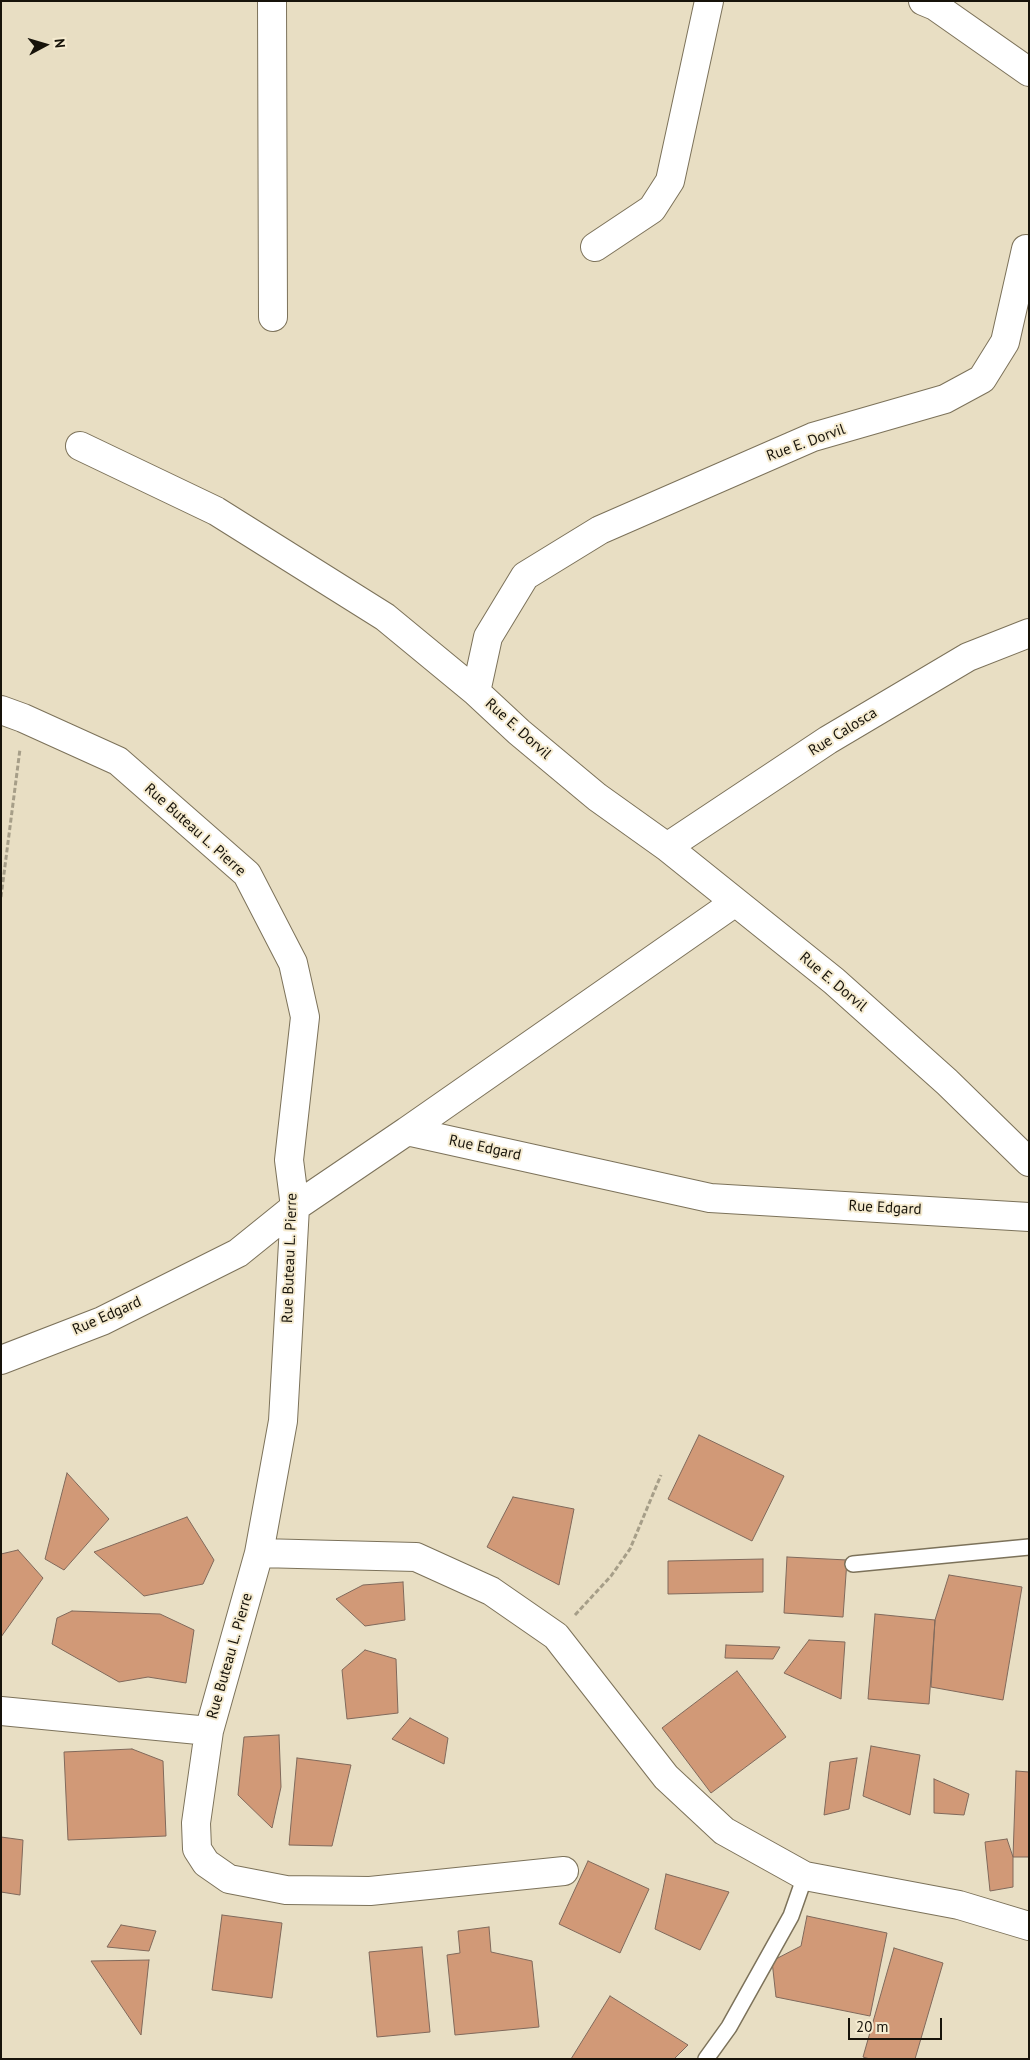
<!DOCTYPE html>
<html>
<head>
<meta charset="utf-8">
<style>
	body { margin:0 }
	#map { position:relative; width:1030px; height:2060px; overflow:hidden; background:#e8dec3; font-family:"PT Sans",sans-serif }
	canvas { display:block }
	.frame { position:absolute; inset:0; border:2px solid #17130a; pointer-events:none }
	.north { position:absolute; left:20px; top:20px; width:50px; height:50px; -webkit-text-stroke:4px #f5ebd0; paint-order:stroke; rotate:84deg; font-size:14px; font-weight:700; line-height:20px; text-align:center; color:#17130a }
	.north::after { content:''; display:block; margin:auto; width:18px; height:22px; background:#17130a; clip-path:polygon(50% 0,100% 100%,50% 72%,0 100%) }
	.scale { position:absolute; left:848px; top:2018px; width:94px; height:22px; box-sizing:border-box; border:2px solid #17130a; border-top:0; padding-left:6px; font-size:15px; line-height:18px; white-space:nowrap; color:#17130a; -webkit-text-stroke:4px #f5ebd0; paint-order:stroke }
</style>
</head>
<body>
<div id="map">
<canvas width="1030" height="2060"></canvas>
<div class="frame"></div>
<div class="north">N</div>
<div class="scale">20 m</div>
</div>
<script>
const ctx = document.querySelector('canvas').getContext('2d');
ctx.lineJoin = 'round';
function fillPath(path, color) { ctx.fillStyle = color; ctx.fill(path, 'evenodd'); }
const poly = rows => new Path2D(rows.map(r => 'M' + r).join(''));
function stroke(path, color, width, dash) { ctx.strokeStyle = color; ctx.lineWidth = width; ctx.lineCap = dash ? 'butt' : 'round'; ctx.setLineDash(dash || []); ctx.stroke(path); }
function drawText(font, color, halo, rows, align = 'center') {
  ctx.font = font + ' "PT Sans",sans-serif'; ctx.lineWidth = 4; ctx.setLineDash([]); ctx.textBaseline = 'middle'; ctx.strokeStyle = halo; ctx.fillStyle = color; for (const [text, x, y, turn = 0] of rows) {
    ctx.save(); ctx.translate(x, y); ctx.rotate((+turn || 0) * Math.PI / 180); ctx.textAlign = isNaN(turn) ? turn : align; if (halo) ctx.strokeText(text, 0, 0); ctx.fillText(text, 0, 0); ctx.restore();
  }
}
const building = poly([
	[699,1435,784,1476,752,1541,668,1499,699,1435],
	[67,1473,109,1519,64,1570,45,1559,67,1473],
	[513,1497,574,1509,559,1585,487,1547,513,1497],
	[187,1517,214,1560,203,1584,144,1596,94,1552,187,1517],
	[18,1550,43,1578,1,1637,1,1554,18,1550],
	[787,1557,847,1560,843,1617,784,1613,787,1557],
	[763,1559,763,1592,668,1594,668,1561,763,1559],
	[949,1575,1022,1587,1003,1700,931,1687,935,1620,949,1575],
	[403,1582,405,1620,365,1626,336,1599,363,1585,403,1582],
	[72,1611,160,1614,194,1630,186,1683,148,1677,119,1682,52,1644,57,1618,72,1611],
	[875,1614,935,1620,929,1704,868,1699,875,1614],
	[809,1640,845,1642,841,1699,784,1673,809,1640],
	[726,1645,780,1647,773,1659,725,1658,726,1645],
	[365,1650,396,1659,398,1713,347,1719,342,1670,365,1650],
	[737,1671,786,1737,711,1793,662,1728,737,1671],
	[410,1718,448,1738,444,1764,392,1739,410,1718],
	[279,1735,281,1787,272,1828,238,1795,244,1737,279,1735],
	[871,1746,920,1755,910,1815,863,1796,871,1746],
	[132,1749,163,1761,166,1836,68,1840,64,1752,132,1749],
	[297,1758,351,1765,332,1846,289,1845,297,1758],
	[857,1758,849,1809,824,1815,830,1762,857,1758],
	[1016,1771,1029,1772,1029,1857,1013,1857,1016,1771],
	[934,1779,969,1794,964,1815,934,1813,934,1779],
	[1,1837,23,1840,20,1895,1,1892,1,1837],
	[1007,1839,1013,1857,1013,1887,990,1891,985,1842,1007,1839],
	[588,1861,649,1889,620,1953,559,1924,588,1861],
	[666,1874,729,1892,700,1950,655,1929,666,1874],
	[222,1915,282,1923,272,1998,212,1990,222,1915],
	[807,1916,887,1933,870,2016,776,1997,772,1961,801,1946,807,1916],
	[121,1925,156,1931,149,1951,107,1947,121,1925],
	[489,1927,491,1952,532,1961,539,2027,455,2035,447,1955,460,1953,458,1931,489,1927],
	[422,1947,430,2032,377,2037,369,1952,422,1947],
	[894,1948,943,1963,915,2059,870,2059,863,2057,894,1948],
	[149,1960,141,2035,91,1961,149,1960],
	[610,1996,688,2045,674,2059,571,2059,610,1996]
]);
const path = poly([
	[1,897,20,749],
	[575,1615,611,1576,630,1549,661,1475]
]);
const service = poly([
	[853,1564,1029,1547],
	[706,2059,729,2027,791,1916,805,1876]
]);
const minor = poly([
	[272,1,273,317],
	[923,1,935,6,1029,72],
	[595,247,652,209,670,181,709,1],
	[1026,249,1005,342,982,379,945,399,813,437,600,530,525,576,488,637,476,692,519,732,597,797,667,847,834,981,947,1082,1029,1162],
	[80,446,216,511,385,617,476,692],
	[1,710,23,718,118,761,247,874,293,963,305,1017,289,1160,295,1207,283,1421,259,1553,209,1731,196,1823,197,1849,206,1863,229,1879,286,1890,370,1891,564,1871],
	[667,847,828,740,968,657,1029,633],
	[407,1131,734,903],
	[1,1360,102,1321,238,1253,295,1207,407,1131,710,1198,1029,1217],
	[259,1553,416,1557,491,1591,556,1636,666,1777,724,1831,805,1876,959,1905,1029,1926],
	[1,1711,209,1731]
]);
const streetNames = [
	["Rue E. Dorvil",806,443,-20],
	["Rue E. Dorvil",518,729,42],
	["Rue Calosca",843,732,-32],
	["Rue Buteau L. Pierre",195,830,42],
	["Rue E. Dorvil",833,982,40],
	["Rue Edgard",485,1148,12],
	["Rue Edgard",885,1208,3],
	["Rue Buteau L. Pierre",290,1258,-88],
	["Rue Edgard",107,1316,-24],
	["Rue Buteau L. Pierre",230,1656,-74]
];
fillPath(building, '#d19977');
stroke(building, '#80695b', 1);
stroke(service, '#7c725a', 18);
stroke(minor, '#7c725a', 30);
stroke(path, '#a69e88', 3, [5, 2.5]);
stroke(service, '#fff', 15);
stroke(minor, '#fff', 28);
drawText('15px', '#17130a', '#f5ebd0', streetNames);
</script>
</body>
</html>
